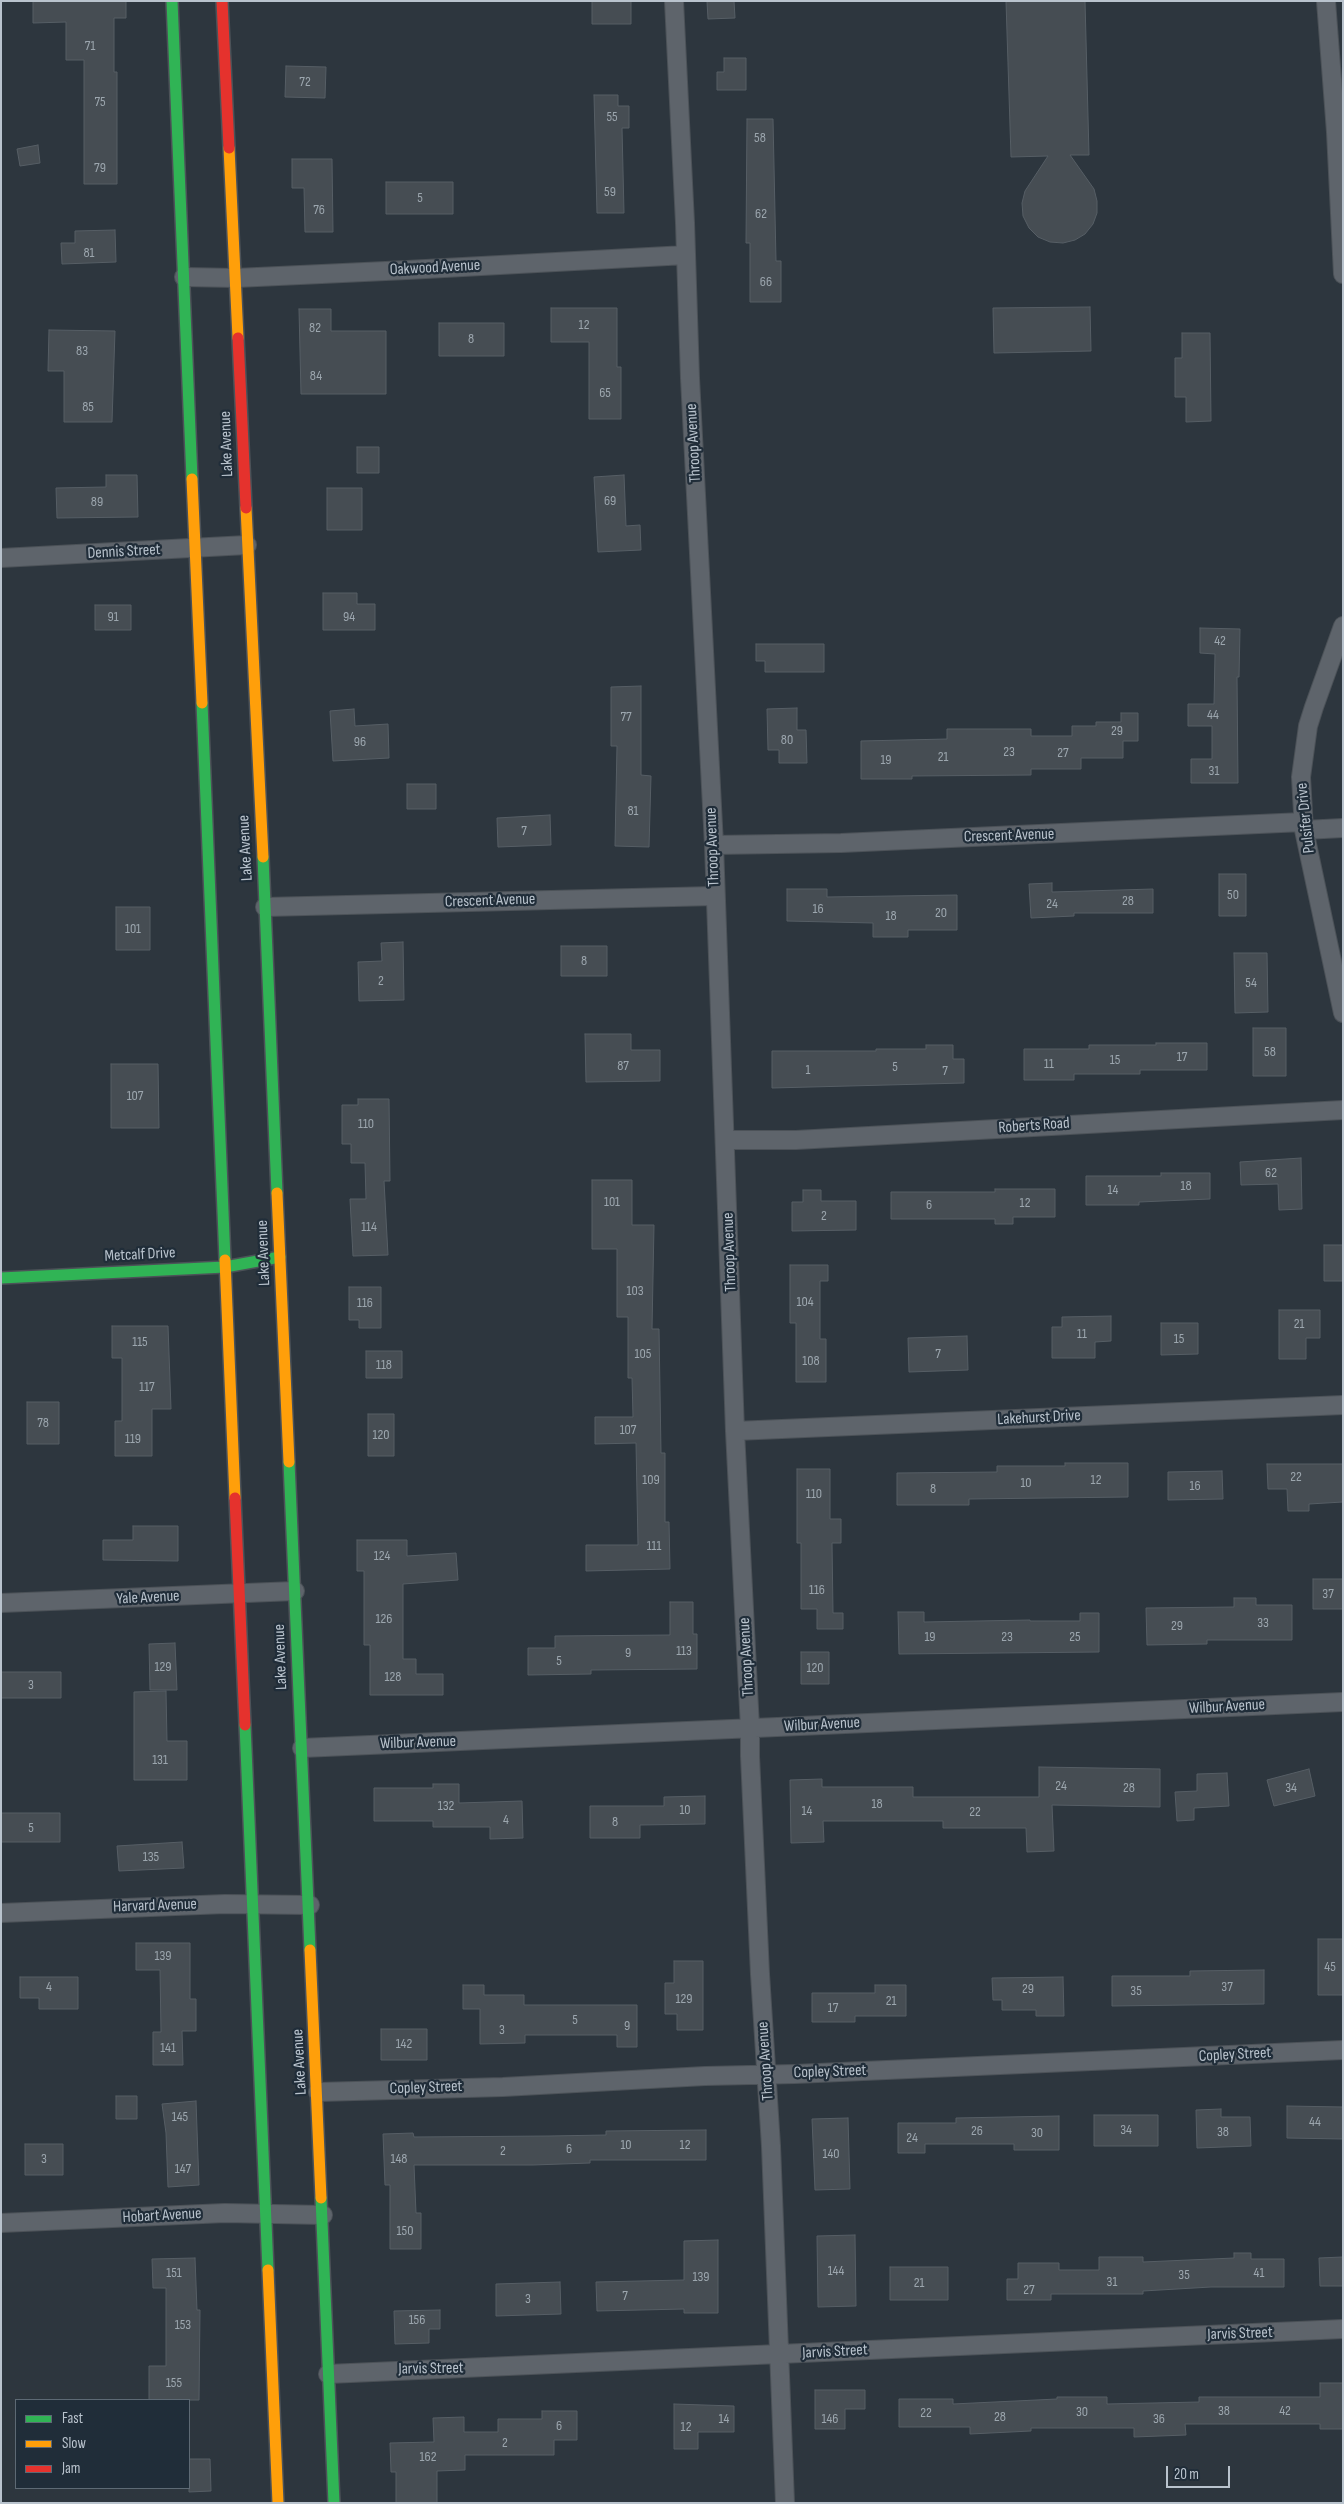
<!DOCTYPE html>
<html>
<head>
<meta charset="utf-8">
<style>
	body { margin:0 }
	#map { position:relative; width:1344px; height:2504px; overflow:hidden; background:#2d363e; font-family:"Sofia Sans Condensed",sans-serif }
	canvas { display:block }
	.frame { position:absolute; inset:0; border:2px solid #b9c3cd; pointer-events:none }
	.legend { position:absolute; left:15px; top:2399px; width:175px; height:90px; box-sizing:border-box; background:#202d39; border:1px solid #5d6974; margin:0; padding:6px 9px; list-style:none; font-size:15px; color:#b9c3cd }
	.legend li { display:flex; align-items:center; gap:10px; height:25px }
	.legend b { width:25px; border:1px solid #5d6974 }
	.scale { position:absolute; left:1166px; top:2466px; width:64px; height:22px; box-sizing:border-box; border:2px solid #b9c3cd; border-top:0; padding-left:6px; font-size:15px; line-height:18px; white-space:nowrap; color:#b9c3cd; -webkit-text-stroke:4px #202d39; paint-order:stroke }
</style>
</head>
<body>
<div id="map">
<canvas width="1344" height="2504"></canvas>
<div class="frame"></div>
<ul class="legend">
<li><b style="height:6px;background:#30b455"></b>Fast</li>
<li><b style="height:6px;background:#ff9f0a"></b>Slow</li>
<li><b style="height:6px;background:#e5322d"></b>Jam</li>
</ul>
<div class="scale">20 m</div>
</div>
<script>
const ctx = document.querySelector('canvas').getContext('2d');
ctx.lineJoin = 'round';
function fillPath(path, color) { ctx.fillStyle = color; ctx.fill(path, 'evenodd'); }
const poly = rows => new Path2D(rows.map(r => 'M' + r).join(''));
function stroke(path, color, width, dash) { ctx.strokeStyle = color; ctx.lineWidth = width; ctx.lineCap = dash ? 'butt' : 'round'; ctx.setLineDash(dash || []); ctx.stroke(path); }
function drawText(font, color, halo, rows, align = 'center') {
  ctx.font = font + ' "Sofia Sans Condensed",sans-serif'; ctx.lineWidth = 4.5; ctx.setLineDash([]); ctx.textBaseline = 'middle'; ctx.strokeStyle = halo; ctx.fillStyle = color; for (const [text, x, y, turn = 0] of rows) {
    ctx.save(); ctx.translate(x, y); ctx.rotate((+turn || 0) * Math.PI / 180); ctx.textAlign = isNaN(turn) ? turn : align; if (halo) ctx.strokeText(text, 0, 0); ctx.fillText(text, 0, 0); ctx.restore();
  }
}
const building = poly([
	[33,1,126,1,126,18,114,18,114,72,117,72,117,184,84,184,84,60,66,60,66,22,33,23,33,1],
	[592,1,631,1,631,24,592,24,592,1],
	[707,1,734,1,735,18,708,19,707,1],
	[1006,1,1085,1,1089,155,1070,155,1094,189,1097,201,1097,213,1093,224,1085,234,1075,240,1063,243,1050,242,1038,237,1029,228,1023,216,1022,203,1025,191,1048,156,1011,157,1006,1],
	[724,58,746,58,746,90,717,90,717,72,724,72,724,58],
	[286,66,326,67,325,98,285,97,286,66],
	[594,95,618,95,618,106,629,106,629,128,622,128,624,213,597,213,594,95],
	[747,119,773,119,776,261,781,261,781,302,750,302,750,243,746,243,747,119],
	[38,145,40,163,20,166,17,149,38,145],
	[292,159,332,159,333,232,305,232,304,188,292,188,292,159],
	[386,182,453,182,453,214,386,214,386,182],
	[115,230,116,262,62,264,61,243,75,243,75,231,115,230],
	[1090,307,1091,351,994,353,993,308,1090,307],
	[551,308,617,308,617,367,621,367,621,419,589,419,589,342,551,342,551,308],
	[299,309,331,309,331,331,386,331,386,394,301,394,299,309],
	[439,323,504,323,504,356,439,356,439,323],
	[49,330,115,331,112,422,64,422,64,371,48,371,49,330],
	[1182,333,1210,333,1211,421,1186,422,1186,397,1175,397,1175,358,1182,358,1182,333],
	[357,447,379,447,379,473,357,473,357,447],
	[106,475,137,475,138,517,57,518,56,488,106,487,106,475],
	[624,475,626,526,640,525,641,550,598,552,594,477,624,475],
	[327,488,362,488,362,530,327,530,327,488],
	[323,593,357,593,357,604,375,604,375,630,323,630,323,593],
	[95,605,131,605,131,630,95,630,95,605],
	[1200,628,1240,629,1239,677,1237,677,1238,783,1191,783,1191,759,1212,759,1212,726,1188,726,1188,704,1214,704,1215,654,1200,653,1200,628],
	[756,644,824,644,824,672,765,672,765,661,756,661,756,644],
	[641,686,641,775,651,776,649,847,615,846,617,746,611,746,611,687,641,686],
	[797,708,797,730,806,730,807,763,779,763,779,750,768,750,767,709,797,708],
	[354,709,355,726,388,724,389,758,333,761,330,711,354,709],
	[1121,713,1138,713,1138,741,1123,741,1123,758,1081,758,1081,769,1031,769,1031,775,912,776,912,779,861,779,861,741,947,739,947,729,1031,729,1031,736,1072,736,1072,726,1096,726,1096,722,1121,722,1121,713],
	[407,784,436,784,436,809,407,809,407,784],
	[550,815,551,845,498,847,497,818,550,815],
	[1219,874,1246,874,1246,916,1219,916,1219,874],
	[1052,883,1052,892,1153,889,1153,913,1074,913,1074,916,1031,918,1029,884,1052,883],
	[787,889,827,889,827,897,957,895,957,930,908,930,908,937,873,937,873,923,787,921,787,889],
	[116,907,150,907,150,950,116,950,116,907],
	[403,942,404,1000,359,1001,358,962,382,961,381,943,403,942],
	[561,946,607,946,607,976,561,976,561,946],
	[1234,953,1267,953,1268,1012,1235,1013,1234,953],
	[1253,1028,1286,1028,1286,1076,1253,1076,1253,1028],
	[585,1034,631,1034,631,1050,660,1050,660,1081,586,1082,585,1034],
	[1156,1043,1207,1043,1207,1070,1140,1070,1140,1074,1074,1074,1074,1080,1024,1080,1024,1049,1089,1049,1089,1045,1156,1045,1156,1043],
	[926,1045,953,1045,953,1059,964,1059,964,1083,772,1088,772,1051,876,1051,876,1049,926,1049,926,1045],
	[111,1064,158,1064,159,1128,111,1128,111,1064],
	[358,1099,389,1099,390,1181,384,1181,388,1255,353,1256,350,1199,366,1199,365,1163,351,1163,351,1144,342,1144,342,1105,358,1105,358,1099],
	[1301,1158,1302,1209,1279,1210,1278,1184,1241,1185,1240,1162,1301,1158],
	[1161,1173,1210,1173,1210,1199,1139,1202,1139,1205,1086,1205,1086,1176,1161,1176,1161,1173],
	[592,1180,632,1180,632,1225,654,1225,652,1329,659,1329,661,1453,665,1453,665,1522,669,1522,670,1569,586,1571,586,1545,638,1545,636,1443,595,1444,595,1417,633,1417,632,1378,628,1378,628,1317,617,1317,617,1249,592,1249,592,1180],
	[995,1189,1055,1189,1055,1217,1013,1217,1013,1224,995,1224,995,1219,891,1219,891,1192,995,1192,995,1189],
	[803,1190,821,1190,821,1201,856,1201,856,1230,792,1231,792,1202,803,1202,803,1190],
	[1324,1245,1343,1245,1343,1281,1324,1281,1324,1245],
	[790,1265,828,1265,828,1281,820,1281,820,1339,826,1339,826,1382,796,1382,796,1323,790,1323,790,1265],
	[349,1287,381,1287,381,1328,359,1328,359,1320,349,1320,349,1287],
	[1279,1310,1320,1310,1320,1338,1306,1338,1306,1359,1279,1359,1279,1310],
	[1111,1316,1111,1341,1095,1342,1095,1358,1052,1358,1052,1327,1062,1327,1062,1317,1111,1316],
	[1161,1323,1198,1323,1198,1354,1161,1355,1161,1323],
	[112,1326,168,1326,171,1409,152,1409,152,1456,115,1456,115,1421,122,1421,122,1358,112,1358,112,1326],
	[967,1336,968,1370,909,1372,908,1338,967,1336],
	[366,1351,402,1351,402,1378,366,1378,366,1351],
	[27,1402,59,1402,59,1444,27,1444,27,1402],
	[368,1414,394,1414,394,1456,368,1456,368,1414],
	[1065,1463,1128,1463,1128,1497,969,1499,969,1505,897,1505,897,1473,997,1472,997,1466,1065,1466,1065,1463],
	[1267,1464,1343,1464,1343,1502,1309,1504,1309,1511,1288,1511,1287,1489,1268,1489,1267,1464],
	[797,1469,830,1469,830,1519,841,1519,841,1543,832,1543,833,1613,843,1613,843,1629,817,1629,817,1609,801,1609,801,1543,797,1543,797,1469],
	[1222,1471,1223,1499,1168,1500,1168,1472,1222,1471],
	[133,1526,178,1526,178,1561,103,1560,103,1540,133,1540,133,1526],
	[357,1540,407,1540,407,1556,456,1553,458,1580,403,1584,403,1659,416,1659,416,1674,443,1674,443,1695,370,1695,370,1645,364,1645,364,1571,357,1571,357,1540],
	[1313,1579,1343,1579,1343,1609,1313,1609,1313,1579],
	[1234,1598,1256,1598,1256,1605,1292,1605,1292,1640,1207,1640,1207,1644,1147,1645,1146,1608,1234,1607,1234,1598],
	[670,1602,693,1602,693,1634,697,1634,697,1669,591,1670,591,1674,528,1675,528,1648,555,1648,555,1636,670,1635,670,1602],
	[898,1612,924,1612,924,1622,1030,1620,1030,1621,1080,1621,1080,1613,1099,1613,1099,1652,899,1654,898,1612],
	[175,1643,177,1690,150,1690,149,1644,175,1643],
	[801,1652,829,1652,829,1684,801,1684,801,1652],
	[1,1672,61,1672,61,1698,1,1698,1,1672],
	[166,1691,167,1741,187,1741,187,1780,134,1780,134,1692,166,1691],
	[1039,1767,1160,1769,1160,1807,1052,1805,1054,1851,1027,1852,1026,1828,943,1828,943,1821,823,1821,824,1842,791,1843,790,1780,822,1779,822,1787,913,1787,913,1797,1039,1797,1039,1767],
	[1309,1769,1315,1796,1274,1806,1267,1780,1309,1769],
	[1227,1773,1229,1806,1194,1808,1194,1820,1177,1821,1175,1792,1197,1791,1197,1774,1227,1773],
	[433,1784,459,1784,459,1803,522,1801,523,1838,490,1839,490,1827,433,1827,433,1821,374,1821,374,1788,433,1788,433,1784],
	[705,1796,705,1824,640,1825,640,1838,590,1838,590,1806,664,1806,664,1797,705,1796],
	[1,1813,60,1813,60,1842,1,1842,1,1813],
	[182,1842,184,1868,119,1871,117,1846,182,1842],
	[1318,1939,1343,1939,1343,1995,1318,1995,1318,1939],
	[136,1943,190,1943,190,1999,196,1999,196,2031,182,2031,183,2065,153,2065,153,2032,161,2032,160,1970,136,1970,136,1943],
	[674,1961,703,1961,703,2030,677,2030,677,2014,665,2014,665,1983,674,1983,674,1961],
	[1264,1970,1264,2004,1112,2006,1112,1976,1190,1976,1190,1971,1264,1970],
	[20,1977,78,1977,78,2009,39,2009,39,1998,20,1998,20,1977],
	[1063,1977,1064,2016,1036,2016,1036,2010,1002,2010,1002,2000,993,2000,992,1978,1063,1977],
	[463,1985,484,1985,484,1995,524,1995,524,2005,637,2005,637,2047,617,2047,617,2035,525,2035,525,2043,480,2044,480,2009,463,2009,463,1985],
	[875,1985,906,1985,906,2016,855,2016,855,2022,812,2022,812,1993,875,1993,875,1985],
	[381,2029,427,2029,427,2060,381,2060,381,2029],
	[116,2096,137,2096,137,2119,116,2119,116,2096],
	[196,2101,199,2185,168,2187,166,2133,162,2104,196,2101],
	[1287,2106,1343,2107,1343,2139,1287,2138,1287,2106],
	[1221,2109,1221,2117,1250,2117,1251,2146,1197,2148,1196,2110,1221,2109],
	[1094,2115,1158,2115,1158,2146,1094,2146,1094,2115],
	[1059,2116,1059,2150,1014,2150,1014,2144,925,2144,925,2153,898,2153,898,2123,956,2123,956,2118,1059,2116],
	[848,2118,850,2189,815,2190,812,2119,848,2118],
	[706,2130,706,2160,590,2160,590,2163,533,2165,414,2165,416,2213,421,2213,421,2249,390,2249,390,2185,385,2185,383,2134,413,2133,414,2137,549,2136,606,2135,606,2131,706,2130],
	[25,2144,63,2144,63,2175,25,2175,25,2144],
	[855,2235,856,2306,818,2307,817,2236,855,2235],
	[718,2240,718,2313,684,2313,684,2309,597,2311,596,2282,684,2280,684,2241,718,2240],
	[1234,2253,1251,2253,1251,2259,1284,2259,1284,2287,1211,2287,1143,2291,1143,2294,1051,2294,1051,2300,1007,2300,1007,2279,1018,2279,1018,2263,1059,2263,1059,2270,1099,2270,1099,2257,1143,2257,1143,2262,1234,2258,1234,2253],
	[1343,2257,1343,2286,1320,2286,1319,2258,1343,2257],
	[195,2258,197,2310,200,2310,199,2400,149,2400,149,2366,166,2366,166,2288,153,2288,152,2259,195,2258],
	[890,2267,948,2267,948,2300,890,2300,890,2267],
	[560,2282,561,2314,496,2316,496,2284,560,2282],
	[440,2310,440,2329,429,2329,429,2343,395,2344,394,2311,440,2310],
	[1320,2383,1343,2383,1343,2429,1320,2429,1320,2424,1185,2424,1186,2435,1134,2437,1134,2428,1031,2428,1031,2431,970,2434,970,2427,899,2427,899,2399,953,2399,953,2404,1057,2399,1057,2397,1107,2397,1107,2404,1199,2402,1199,2397,1320,2397,1320,2383],
	[815,2390,865,2390,865,2409,845,2409,845,2429,815,2429,815,2390],
	[674,2404,734,2406,734,2432,698,2432,698,2449,674,2449,674,2404],
	[542,2411,577,2411,577,2440,554,2440,554,2455,465,2455,465,2470,437,2471,437,2503,396,2503,396,2472,391,2472,390,2443,434,2442,433,2418,464,2417,464,2432,498,2432,498,2419,542,2419,542,2411],
	[189,2459,210,2459,211,2491,189,2492,189,2459]
]);
const street = poly([
	[674,1,685,223,690,378,714,845,735,1431,750,1728,750,1756,760,1974,771,2146,785,2503],
	[1326,1,1336,132,1343,274],
	[184,277,236,278,407,270,686,255],
	[1,558,247,545],
	[1343,626,1314,707,1308,726,1301,777,1304,830,1343,1013],
	[1304,830,1343,828],
	[714,845,841,843,1303,822],
	[265,907,714,896],
	[725,1140,796,1140,1343,1110],
	[735,1431,1343,1405],
	[1,1603,295,1591],
	[302,1748,1343,1702],
	[1,1913,225,1904,310,1905],
	[318,2092,503,2087,705,2076,795,2074,1343,2050],
	[1,2223,225,2213,323,2215],
	[328,2374,1343,2329]
]);
const fast = poly([
	[172,1,192,479],
	[202,703,225,1260],
	[263,857,277,1193],
	[1,1278,225,1267,280,1257],
	[289,1462,310,1950],
	[245,1725,268,2270],
	[321,2198,334,2503]
]);
const slow = poly([
	[229,148,238,338],
	[192,479,202,703],
	[246,508,263,857],
	[277,1193,289,1462],
	[225,1260,235,1498],
	[310,1950,321,2198],
	[268,2270,278,2503]
]);
const jam = poly([
	[222,1,229,148],
	[238,338,246,508],
	[235,1498,245,1725]
]);
const numberNames = [
	["71",90,46],
	["72",305,82],
	["75",100,102],
	["55",612,117],
	["58",760,138],
	["79",100,168],
	["59",610,192],
	["5",420,198],
	["76",319,210],
	["62",761,214],
	["81",89,253],
	["66",766,282],
	["12",584,325],
	["82",315,328],
	["8",471,339],
	["83",82,351],
	["84",316,376],
	["65",605,393],
	["85",88,407],
	["69",610,501],
	["89",97,502],
	["91",113,617],
	["94",349,617],
	["42",1220,641],
	["44",1213,715],
	["77",626,717],
	["29",1117,731],
	["80",787,740],
	["96",360,742],
	["23",1009,752],
	["27",1063,753],
	["21",943,757],
	["19",886,760],
	["31",1214,771],
	["81",633,811],
	["7",524,831],
	["50",1233,895],
	["28",1128,901],
	["24",1052,904],
	["16",818,909],
	["20",941,913],
	["18",891,916],
	["101",133,929],
	["8",584,961],
	["2",381,981],
	["54",1251,983],
	["58",1270,1052],
	["17",1182,1057],
	["15",1115,1060],
	["11",1049,1064],
	["87",623,1066],
	["5",895,1067],
	["1",808,1070],
	["7",945,1071],
	["107",135,1096],
	["110",366,1124],
	["62",1271,1173],
	["18",1186,1186],
	["14",1113,1190],
	["101",612,1202],
	["12",1025,1203],
	["6",929,1205],
	["2",824,1216],
	["114",369,1227],
	["103",635,1291],
	["104",805,1302],
	["116",365,1303],
	["21",1299,1324],
	["11",1082,1334],
	["15",1179,1339],
	["115",140,1342],
	["105",643,1354],
	["7",938,1354],
	["108",811,1361],
	["118",384,1365],
	["117",147,1387],
	["78",43,1423],
	["107",628,1430],
	["120",381,1435],
	["119",133,1439],
	["22",1296,1477],
	["109",651,1480],
	["12",1096,1480],
	["10",1026,1483],
	["16",1195,1486],
	["8",933,1489],
	["110",814,1494],
	["111",654,1546],
	["124",382,1556],
	["116",817,1590],
	["37",1328,1594],
	["126",384,1619],
	["33",1263,1623],
	["29",1177,1626],
	["19",930,1637],
	["23",1007,1637],
	["25",1075,1637],
	["113",684,1651],
	["9",628,1653],
	["5",559,1661],
	["129",163,1667],
	["120",815,1668],
	["128",393,1677],
	["3",31,1685],
	["131",160,1760],
	["24",1061,1786],
	["28",1129,1788],
	["34",1291,1788],
	["18",877,1804],
	["132",446,1806],
	["10",685,1810],
	["14",807,1811],
	["22",975,1812],
	["4",506,1820],
	["8",615,1822],
	["5",31,1828],
	["135",151,1857],
	["139",163,1956],
	["45",1330,1967],
	["4",49,1987],
	["37",1227,1987],
	["29",1028,1989],
	["35",1136,1991],
	["129",684,1999],
	["21",891,2001],
	["17",833,2008],
	["5",575,2020],
	["9",627,2026],
	["3",502,2030],
	["142",404,2044],
	["141",168,2048],
	["145",180,2117],
	["44",1315,2122],
	["34",1126,2130],
	["26",977,2131],
	["38",1223,2132],
	["30",1037,2133],
	["24",912,2138],
	["10",626,2145],
	["12",685,2145],
	["6",569,2149],
	["2",503,2151],
	["140",831,2154],
	["3",44,2159],
	["148",399,2159],
	["147",183,2169],
	["150",405,2231],
	["144",836,2271],
	["151",174,2273],
	["41",1259,2273],
	["35",1184,2275],
	["139",701,2277],
	["31",1112,2282],
	["21",919,2283],
	["27",1029,2290],
	["7",625,2296],
	["3",528,2299],
	["156",417,2320],
	["153",183,2325],
	["155",174,2383],
	["38",1224,2411],
	["42",1285,2411],
	["30",1082,2412],
	["22",926,2413],
	["28",1000,2417],
	["14",724,2419],
	["146",830,2419],
	["36",1159,2419],
	["6",559,2426],
	["12",686,2427],
	["2",505,2443],
	["162",428,2457]
];
const streetNames = [
	["Oakwood Avenue",435,268,-3],
	["Throop Avenue",694,443,-93],
	["Lake Avenue",227,444,-92],
	["Dennis Street",124,552,-3],
	["Pulsifer Drive",1306,818,-96],
	["Crescent Avenue",1009,836,-2],
	["Throop Avenue",713,847,-92],
	["Lake Avenue",246,848,-93],
	["Crescent Avenue",490,901,-2],
	["Roberts Road",1034,1126,-4],
	["Throop Avenue",730,1252,-92],
	["Lake Avenue",264,1253,-92],
	["Metcalf Drive",140,1255,-3],
	["Lakehurst Drive",1039,1418,-3],
	["Yale Avenue",148,1598,-3],
	["Lake Avenue",281,1657,-92],
	["Throop Avenue",747,1657,-93],
	["Wilbur Avenue",1227,1707,-3],
	["Wilbur Avenue",822,1725,-3],
	["Wilbur Avenue",418,1743,-2],
	["Harvard Avenue",155,1906,-2],
	["Copley Street",1235,2055,-3],
	["Throop Avenue",766,2061,-94],
	["Lake Avenue",300,2062,-93],
	["Copley Street",830,2072,-2],
	["Copley Street",426,2088,-2],
	["Hobart Avenue",162,2216,-3],
	["Jarvis Street",1240,2334,-2],
	["Jarvis Street",835,2352,-3],
	["Jarvis Street",431,2369,-1]
];
fillPath(building, '#464d53');
stroke(building, '#565e65', 1);
stroke(street, '#4c5258', 20);
stroke(fast, '#4c5258', 14);
stroke(slow, '#4c5258', 14);
stroke(jam, '#4c5258', 14);
stroke(street, '#5e646b', 18);
stroke(fast, '#30b455', 11);
stroke(slow, '#ff9f0a', 11);
stroke(jam, '#e5322d', 11);
drawText('14px', '#9ca6ae', null, numberNames);
drawText('16px', '#b9c3cd', '#202d39', streetNames);
</script>
</body>
</html>
